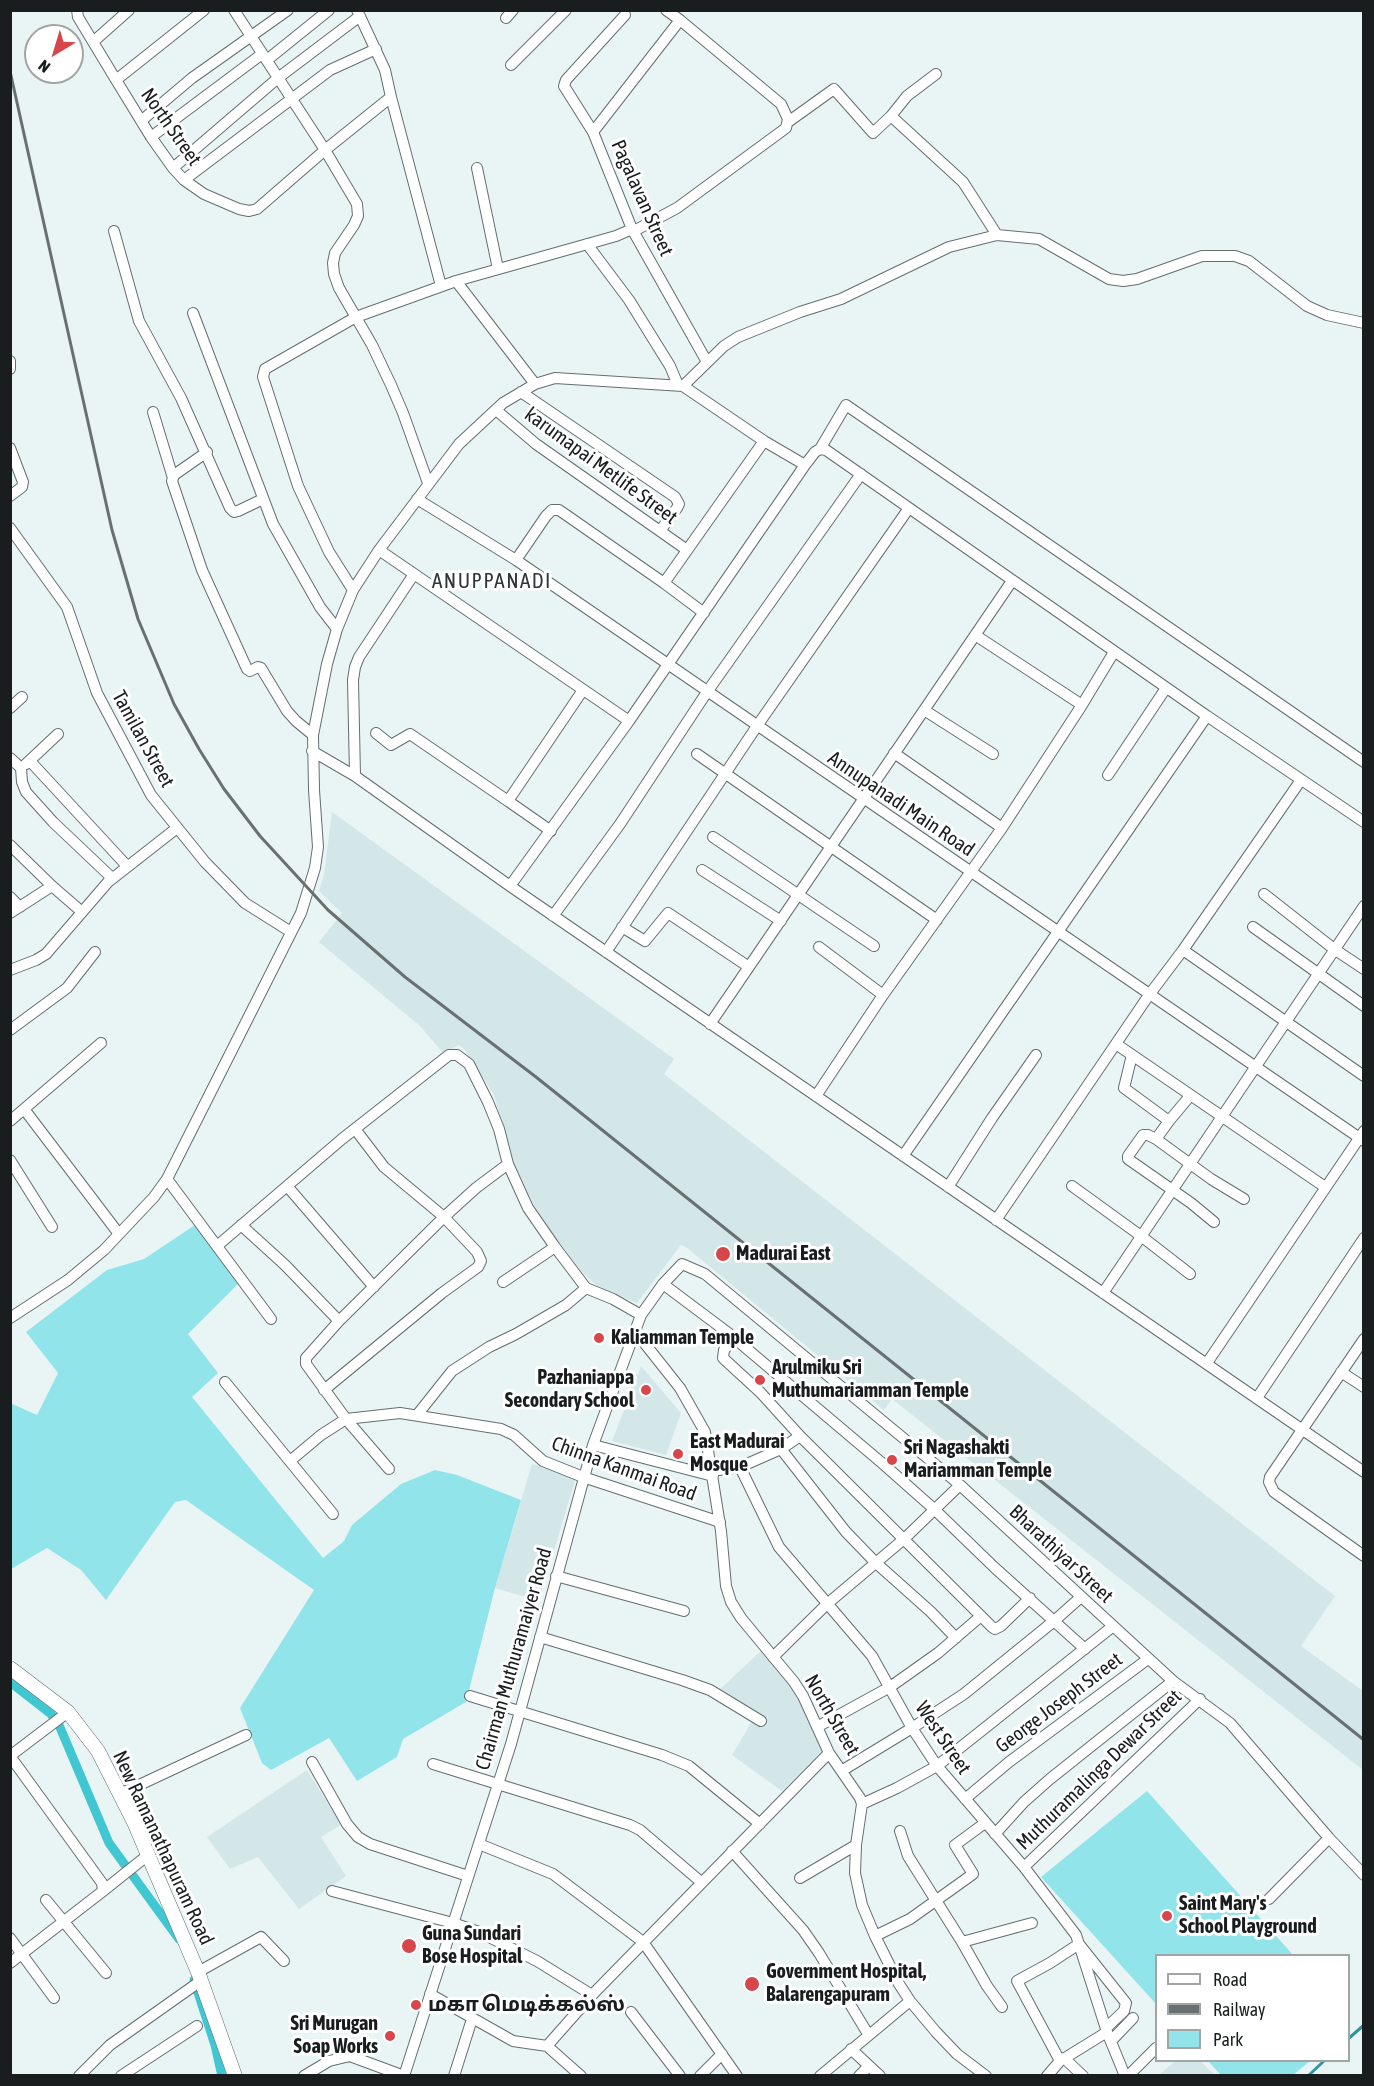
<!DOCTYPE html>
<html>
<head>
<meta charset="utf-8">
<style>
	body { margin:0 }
	#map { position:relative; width:1374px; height:2086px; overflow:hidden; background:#e9f4f5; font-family:"Asap Condensed",sans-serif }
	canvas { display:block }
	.frame { position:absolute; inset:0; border:12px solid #191d1e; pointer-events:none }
	.legend { position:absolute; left:1155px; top:1954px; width:195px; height:108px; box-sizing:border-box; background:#fff; border:2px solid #a3a5a5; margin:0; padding:8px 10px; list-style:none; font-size:18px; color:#191d1e }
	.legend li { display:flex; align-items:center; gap:12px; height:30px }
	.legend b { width:30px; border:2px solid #a3a5a5 }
	.north { position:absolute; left:24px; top:24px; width:60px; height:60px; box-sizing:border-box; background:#fff; border:2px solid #a3a5a5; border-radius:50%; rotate:218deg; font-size:16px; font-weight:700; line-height:24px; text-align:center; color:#191d1e }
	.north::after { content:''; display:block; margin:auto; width:21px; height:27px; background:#d6464a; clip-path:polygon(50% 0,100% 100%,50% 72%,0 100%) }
</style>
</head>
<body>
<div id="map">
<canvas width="1374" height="2086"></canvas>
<div class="frame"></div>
<ul class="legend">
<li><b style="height:8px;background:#fff"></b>Road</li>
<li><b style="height:8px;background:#697071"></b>Railway</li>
<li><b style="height:16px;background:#92e4eb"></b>Park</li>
</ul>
<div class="north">N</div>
</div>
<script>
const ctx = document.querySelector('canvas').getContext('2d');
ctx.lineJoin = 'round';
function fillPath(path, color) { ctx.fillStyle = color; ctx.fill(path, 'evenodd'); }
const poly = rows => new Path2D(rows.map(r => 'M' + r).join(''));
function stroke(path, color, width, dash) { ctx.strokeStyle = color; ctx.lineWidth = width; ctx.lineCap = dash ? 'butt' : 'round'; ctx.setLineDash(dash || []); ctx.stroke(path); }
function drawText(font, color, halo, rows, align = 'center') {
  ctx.font = font + ' "Asap Condensed","Noto Sans Tamil",sans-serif'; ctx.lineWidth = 6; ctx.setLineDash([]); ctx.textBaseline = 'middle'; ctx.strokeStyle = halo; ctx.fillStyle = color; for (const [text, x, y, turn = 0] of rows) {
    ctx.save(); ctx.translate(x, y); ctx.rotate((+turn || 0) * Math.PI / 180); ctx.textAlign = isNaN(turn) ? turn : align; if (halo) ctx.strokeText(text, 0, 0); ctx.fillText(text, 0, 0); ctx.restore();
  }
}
const built = poly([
	[332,812,674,1059,664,1074,1335,1596,1301,1646,1363,1691,1363,1770,892,1399,884,1410,687,1248,681,1245,637,1303,598,1287,581,1271,547,1226,533,1203,514,1163,494,1095,464,1049,459,1045,443,1053,420,1026,319,942,342,913,319,891,324,874],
	[641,1366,681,1413,666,1455,612,1441],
	[532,1464,576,1477,539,1601,495,1588],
	[762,1650,794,1690,823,1745,822,1751,782,1791,732,1755,757,1713,720,1689],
	[307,1770,341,1825,321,1837,346,1876,299,1909,258,1857,230,1869,207,1837],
	[1175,2061,1200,2061,1215,2075,1159,2075]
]);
const green = poly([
	[198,1223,241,1281,188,1334,218,1373,192,1397,323,1558,344,1541,352,1525,401,1484,435,1470,457,1475,521,1500,495,1588,466,1702,403,1739,397,1757,357,1781,329,1738,271,1770,262,1763,240,1708,314,1590,186,1500,175,1502,106,1600,81,1570,47,1548,11,1569,10,1403,37,1415,58,1373,26,1332,107,1270,144,1259],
	[1147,1791,1293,1955,1156,1956,1156,2004,1041,1877],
	[1208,2061,1310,2061,1292,2076,1221,2075]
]);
const stream = poly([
	[1348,2039,1364,2025],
	[1308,2076,1325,2060]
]);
const canal = poly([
	[10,1682,51,1714,59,1725,109,1843,179,1939],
	[194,1980,215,2045,222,2076]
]);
const minor = poly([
	[77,10,78,17,116,80,151,137,173,168,184,180,204,194,239,209,249,211,257,209,325,150,391,97,385,70,357,10],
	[234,10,325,150,357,204,358,216,354,225,335,253,333,263,334,274,339,288,372,345,391,385,403,413,428,483],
	[666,10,680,20],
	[625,15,566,80,564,86,593,132,632,229,707,362],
	[506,18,513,10],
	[93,42,129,10],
	[267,60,329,10],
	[511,65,566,10],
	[936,74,907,96,891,116,963,182,997,235],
	[116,80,204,10],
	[391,97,441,286],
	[141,121,192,78,288,10],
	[788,122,834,89,873,133,891,116],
	[593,132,680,20,781,104,788,119,786,128,677,208,634,231],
	[151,137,262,54],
	[173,168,278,78,360,16],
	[477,168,498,269],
	[184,180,330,70,376,49],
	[114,231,139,321,181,398,230,508,234,512,238,511,263,499],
	[587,244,629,300,670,366,678,385],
	[456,281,535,384],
	[193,313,273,524,320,607,337,629],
	[10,361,10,369],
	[683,386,764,441,805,465,815,452,820,449,826,450,1207,716,903,1156],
	[521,392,675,497,679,504,677,508,660,531],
	[496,410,536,444,687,550],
	[153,412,173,478],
	[10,448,23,482,22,487,10,496],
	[820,449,846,405,1364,762],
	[207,452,174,475,172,481,202,570,247,669,250,671,258,667,261,668,287,711,296,721,313,735],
	[417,499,516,560,1364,1141],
	[10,528,67,607,97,693,151,795,205,862,245,903,291,932],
	[379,550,629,721],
	[516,560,546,516,552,510,559,510,664,583,704,613],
	[664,583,764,441],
	[353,590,329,552,298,486,263,377,265,369,356,317,456,281,616,236,632,229],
	[1082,705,1114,652],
	[10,708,22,697],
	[924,710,993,754],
	[1207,716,1364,822],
	[376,733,391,745,410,734,508,801,583,690],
	[312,751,355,776,510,886,1364,1472],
	[894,753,1002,828],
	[697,754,937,920],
	[10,758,21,768],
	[30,761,127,866],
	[26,764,58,734],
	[21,768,22,782,26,792,53,822,112,878],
	[1108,775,1166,688],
	[355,776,353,680,355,667,359,657,414,574],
	[508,801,551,831],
	[713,837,874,946],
	[10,845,52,886],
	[702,870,781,921],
	[510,886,629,721,805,465],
	[1264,894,1334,949,1364,969],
	[10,897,20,907],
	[10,913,52,886,82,912],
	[553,916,620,824,707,692,861,474],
	[622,927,645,941,668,913,749,967],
	[1253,927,1364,1006],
	[819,947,883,995],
	[1183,950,1301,780],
	[606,952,757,726,909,508],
	[10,970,36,960,46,954,108,882,177,828],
	[710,1024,1012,581],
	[10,1030,67,988,95,952],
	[1116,1044,1325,1187],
	[1132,1055,1124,1088,1169,1121,1190,1096],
	[816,1096,883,995,1002,828,1082,705,975,635],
	[24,1109,119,1234],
	[10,1121,101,1043],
	[1156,1139,1169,1121],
	[10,1160,52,1227],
	[167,1179,271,1319],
	[287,1186,374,1287],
	[1072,1186,1141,1236,1190,1274],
	[948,1187,992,1118,1036,1055],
	[996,1220,1149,995,1183,950,1364,1076],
	[1214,1222,1191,1203,1128,1159,1128,1156,1143,1135,1148,1135,1156,1139,1211,1179,1244,1199],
	[241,1225,285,1265,339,1321],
	[217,1246,342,1139,449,1055,457,1055,469,1064,488,1102,499,1129,508,1164,528,1208,555,1247,586,1288,613,1299,641,1315],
	[503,1282,555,1247],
	[663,1284,727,1332,882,1463,934,1509,995,1568,1085,1649],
	[1103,1293,1364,906],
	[10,1318,68,1280,104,1250,154,1197,167,1179,301,913,315,868,318,847,314,790,313,735,327,664,337,629,353,590,379,550,459,444,503,403,535,384,555,378,683,386,724,346,738,337,800,312,841,299,949,247,997,235,1039,239,1109,279,1123,281,1137,279,1202,256,1235,256,1249,261,1307,306,1327,315,1364,323],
	[634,1330,680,1388,705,1432,721,1531,726,1586,731,1602,741,1618,794,1682,803,1696,829,1753,860,1798,862,1804,856,1845,855,1873,862,1905,875,1936,899,1984,910,2001,936,2032,957,2054,986,2076],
	[734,1338,724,1350,723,1358,760,1392,800,1436],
	[1364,1339,1270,1477,1269,1482,1274,1492,1364,1556],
	[1207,1363,1364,1131],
	[1341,1372,1364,1387],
	[225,1382,333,1514],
	[324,1390,442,1293,478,1267,481,1261,477,1252,444,1217,384,1167,355,1129],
	[1257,1398,1364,1238],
	[417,1415,452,1371,489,1347,516,1334,566,1305,586,1288],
	[593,1445,713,1476],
	[781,1449,846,1532,875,1562,931,1612,956,1638],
	[290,1461,321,1435,346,1419,400,1413,501,1429,514,1435,543,1461,583,1477,720,1522],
	[740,1467,779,1547,872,1656,912,1728,937,1766,1024,1867,1076,1935,1107,2032,1125,2076],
	[389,1469,346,1419,306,1364,306,1358,339,1321,444,1217,476,1188,508,1164],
	[712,1471,740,1467,781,1449,800,1436,992,1627,995,1629,1001,1626,1030,1598],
	[556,1576,684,1611],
	[540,1637,682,1680,710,1690,761,1721],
	[773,1657,827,1604,904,1539,960,1485],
	[470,1696,662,1755,689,1766,760,1824],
	[817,1727,890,1687,938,1653,981,1616],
	[312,1762,347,1824,358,1837,370,1844,468,1876],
	[433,1764,630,1825,640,1830,701,1882],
	[843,1770,912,1728,964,1694,1054,1621,1081,1597],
	[120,1794,246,1735],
	[965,1799,1009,1762,1148,1659],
	[862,1804,897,1788,937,1766,1112,1627],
	[900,1831,908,1856,962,1942,987,1986,1002,2007],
	[995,1834,1024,1802,1050,1779,1173,1681],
	[479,1844,553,1874,643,1942,737,2076],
	[732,1851,803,1930,819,1953,868,2034],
	[1024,1867,1200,1699],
	[800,1878,856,1845],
	[103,1891,148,1855],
	[332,1891,453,1923,479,1932,537,1961,592,1995],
	[1269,1899,1329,1838],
	[46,1900,106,1973],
	[875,1936,910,1919,973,1874,955,1845,985,1823],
	[10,1938,54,1998],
	[962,1942,1032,1923],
	[10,1963,103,1891,102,1883,10,1756,68,1712],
	[198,1972,261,1937,284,1961],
	[430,1994,513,2041,547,2046,581,2076],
	[631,2012,680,2076],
	[1112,2040,1133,2018],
	[547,2046,592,1995,829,1753],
	[851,2049,880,2076],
	[1064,2058,1083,2076],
	[1060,2061,1017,1981,1050,1963,1079,1944,1126,2003,1124,2011,1106,2028],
	[79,2076,110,2045,202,1980],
	[121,2076,197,2026],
	[304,2076,329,2061,350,2056,404,2076],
	[404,2076,511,1744,593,1445,641,1315,663,1284,682,1264,705,1274,960,1485,1173,1681,1230,1723,1329,1838,1364,1875],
	[454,2076,472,2019],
	[700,2076,722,2054],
	[820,2076,910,2001],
	[859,2076,869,2066],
	[1047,2076,1060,2061,1107,2032],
	[1128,2076,1156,2048]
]);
const major = poly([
	[10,1668,68,1712,98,1751,134,1822,198,1972,235,2076]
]);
const rail = poly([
	[10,71,112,530,138,619,174,704,199,749,224,789,260,836,328,910,405,977,536,1077,1364,1740]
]);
const markers = [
	[723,1254,8,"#d6464a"],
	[599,1338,6,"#d6464a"],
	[760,1380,6,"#d6464a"],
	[646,1390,6,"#d6464a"],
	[678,1454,6,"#d6464a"],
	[892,1460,6,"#d6464a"],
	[1167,1916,6,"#d6464a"],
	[409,1946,8,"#d6464a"],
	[752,1984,8,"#d6464a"],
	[416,2005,6,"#d6464a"],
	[390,2036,6,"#d6464a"]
];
const streetNames = [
	["North Street",171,127,55],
	["Pagalavan Street",642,198,66],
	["karumapai Metlife Street",601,466,36],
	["Tamilan Street",143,739,61],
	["Annupanadi Main Road",901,804,34],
	["Chinna Kanmai Road",624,1469,20],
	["Bharathiyar Street",1061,1554,43],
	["Chairman Muthuramaiyer Road",514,1659,-74],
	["George Joseph Street",1059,1703,-37],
	["North Street",832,1715,60],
	["West Street",943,1738,56],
	["Muthuramalinga Dewar Street",1099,1770,-44],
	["New Ramanathapuram Road",163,1848,65]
];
const poiNames = [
	["Madurai East",736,1254],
	["Kaliamman Temple",611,1338],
	["Arulmiku Sri",772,1368],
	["Muthumariamman Temple",772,1391],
	["Pazhaniappa",634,1378,"right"],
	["Secondary School",634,1401,"right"],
	["East Madurai",690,1442],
	["Mosque",690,1465],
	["Sri Nagashakti",904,1448],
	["Mariamman Temple",904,1471],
	["Saint Mary's",1179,1904],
	["School Playground",1179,1927],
	["Guna Sundari",422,1934],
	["Bose Hospital",422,1957],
	["Government Hospital,",766,1972],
	["Balarengapuram",766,1995],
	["மகா மெடிக்கல்ஸ்",428,2005],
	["Sri Murugan",378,2024,"right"],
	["Soap Works",378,2047,"right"]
];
const neighbourhoodNames = [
	["ANUPPANADI",492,581]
];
fillPath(built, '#d3e7e9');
fillPath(green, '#92e4eb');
stroke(stream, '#34949c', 3);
stroke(canal, '#40c7d2', 9);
stroke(minor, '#656e6f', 12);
stroke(major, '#656e6f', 15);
stroke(minor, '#fff', 10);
stroke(major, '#fff', 14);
stroke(rail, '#697071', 3);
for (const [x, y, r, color] of markers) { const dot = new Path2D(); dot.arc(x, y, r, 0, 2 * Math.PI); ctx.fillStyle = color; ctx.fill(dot); stroke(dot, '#fff', 2); }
drawText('20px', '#191d1e', '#fff', streetNames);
drawText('bold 20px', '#191d1e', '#fff', poiNames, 'left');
ctx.letterSpacing = '1.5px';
drawText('21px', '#2e3637', '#fff', neighbourhoodNames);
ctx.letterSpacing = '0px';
</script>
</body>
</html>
